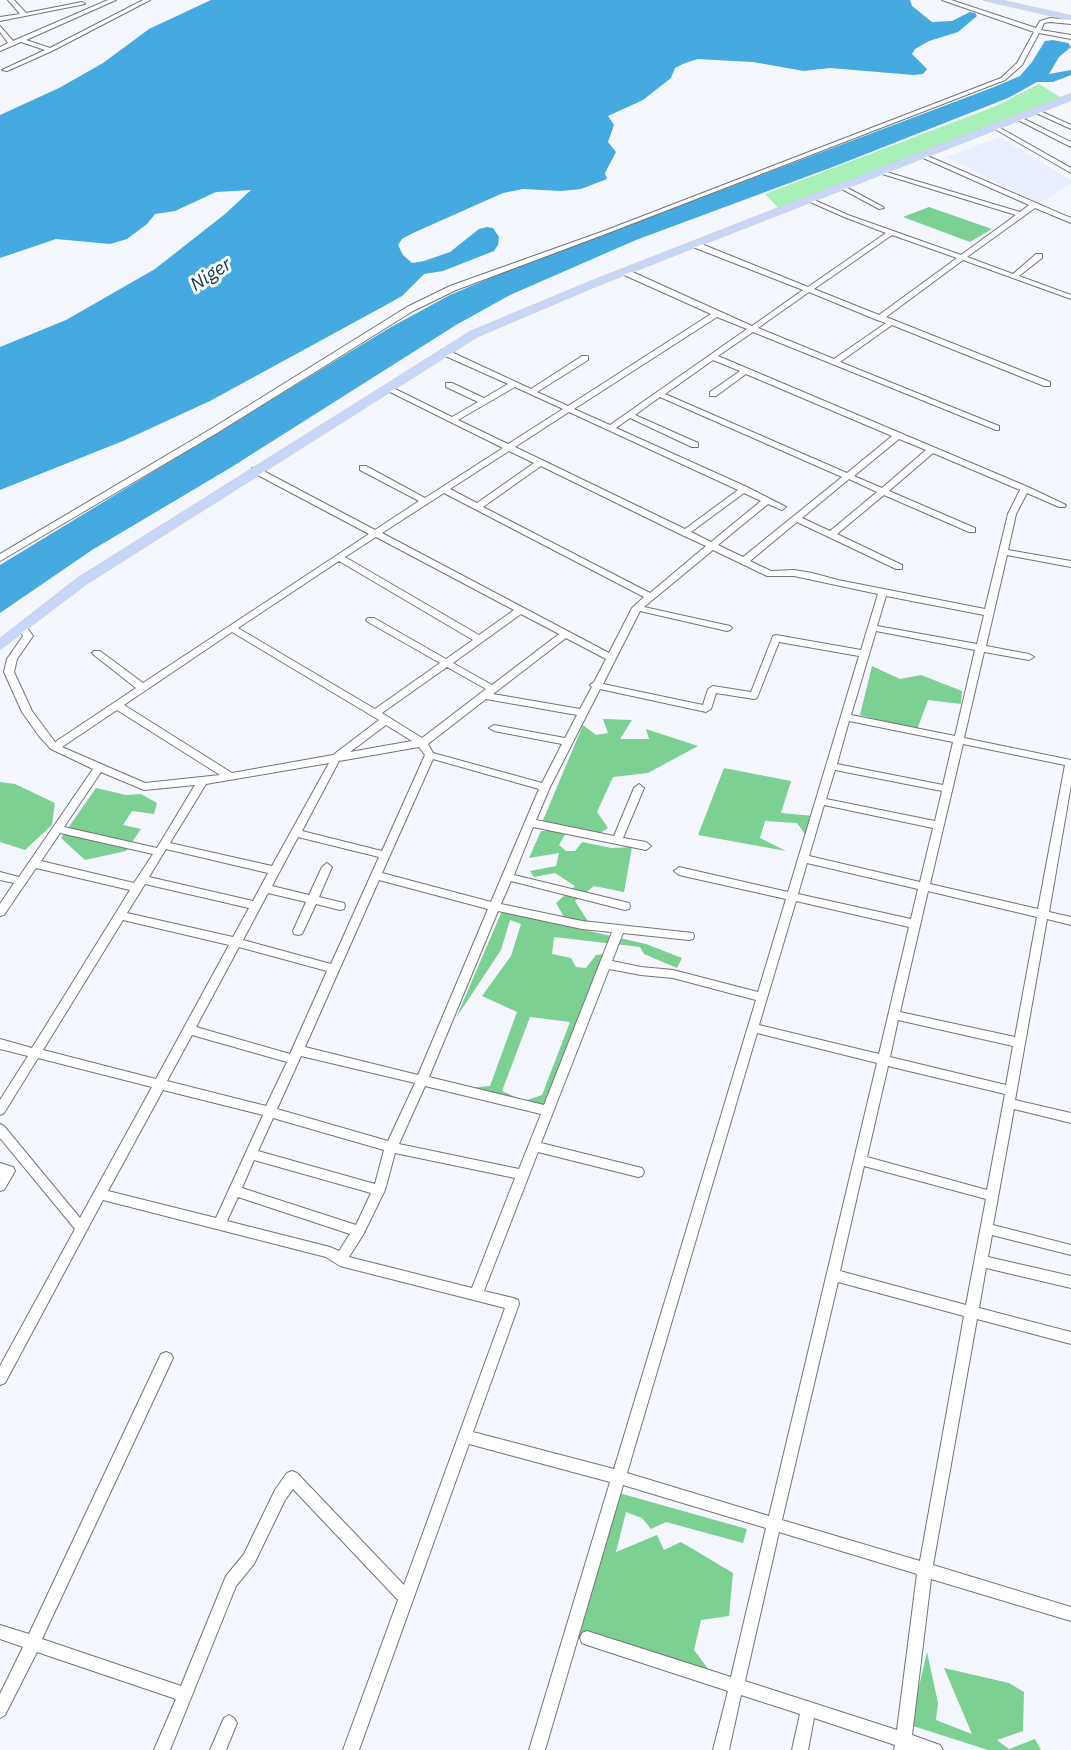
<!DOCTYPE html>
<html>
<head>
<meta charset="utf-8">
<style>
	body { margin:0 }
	canvas { display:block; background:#f5f7fe }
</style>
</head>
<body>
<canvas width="1071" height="1750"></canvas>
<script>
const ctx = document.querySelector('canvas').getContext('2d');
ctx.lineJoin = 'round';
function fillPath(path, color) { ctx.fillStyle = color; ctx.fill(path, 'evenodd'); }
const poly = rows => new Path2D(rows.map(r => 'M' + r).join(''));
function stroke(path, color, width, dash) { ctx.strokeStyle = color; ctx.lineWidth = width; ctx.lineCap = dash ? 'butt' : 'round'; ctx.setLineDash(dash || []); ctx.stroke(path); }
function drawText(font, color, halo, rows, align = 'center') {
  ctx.font = font + ' "IBM Plex Sans",sans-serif'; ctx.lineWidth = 6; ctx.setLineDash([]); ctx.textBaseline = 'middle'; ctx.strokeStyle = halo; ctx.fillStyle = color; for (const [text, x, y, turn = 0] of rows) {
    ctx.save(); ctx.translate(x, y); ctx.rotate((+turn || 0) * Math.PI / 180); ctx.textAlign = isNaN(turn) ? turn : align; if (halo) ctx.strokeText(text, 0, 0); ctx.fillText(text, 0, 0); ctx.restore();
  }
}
const built = poly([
	[1000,137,1071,180,1071,183,1039,204,946,157]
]);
const green = poly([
	[1039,84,1062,98,779,209,765,194,996,106]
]);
const forest = poly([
	[929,207,992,229,970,242,903,217],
	[872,666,900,679,921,675,962,691,961,704,928,700,917,730,860,715],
	[603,719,632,720,620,739,649,739,646,729,698,746,648,773,613,777,597,812,608,828,597,835,541,825,583,725,596,735,608,733],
	[724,768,791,781,781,813,814,816,807,837,797,823,765,821,760,838,786,851,698,835],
	[0,782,15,784,55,803,52,825,25,850,0,842],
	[96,788,126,795,141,794,157,803,154,814,132,811,123,825,141,829,126,851,85,860,61,838],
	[541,831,567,831,559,845,566,851,575,851,582,842,612,848,632,847,624,892,594,886,575,901,589,923,564,917,556,903,575,886,555,873,534,877,530,871,556,866,559,853,529,858],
	[502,911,646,944,682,958,677,968,644,954,640,947,554,937,552,954,571,958,576,967,586,968,596,955,613,953,549,1103,527,1109,527,1100,542,1095,570,1022,530,1017,502,1091,520,1099,517,1106,466,1088,490,1086,517,1012,482,996,511,956,521,924,510,920,501,950,456,1018],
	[619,1493,747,1529,743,1543,666,1522,651,1529,642,1518,626,1512,616,1552,657,1535,664,1550,681,1542,733,1573,729,1616,701,1620,694,1650,715,1678,576,1637],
	[927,1652,938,1703,936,1720,972,1734,944,1668,1009,1683,1024,1692,1023,1731,997,1740,1009,1749,1035,1739,1041,1750,988,1750,910,1725]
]);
const water = poly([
	[211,0,910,0,912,6,932,22,952,21,970,12,975,13,977,16,958,32,929,41,915,49,912,54,927,69,923,74,914,75,830,68,804,71,753,62,715,60,698,59,685,63,675,68,671,78,643,100,608,116,614,125,608,142,616,152,605,173,607,179,581,189,561,191,523,189,503,193,413,233,402,239,398,245,403,255,412,263,424,261,450,252,479,229,487,227,493,228,499,237,498,245,494,251,443,271,424,274,402,296,386,305,210,401,123,441,0,490,0,347,66,320,155,269,225,214,251,190,216,192,175,211,155,214,147,224,127,239,110,244,56,239,0,258,0,115,59,88,103,63,149,29],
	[1053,40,1068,43,1071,47,1059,57,1049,74,1071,70,1071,75,1053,82,1037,82,1008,98,838,165,636,240,510,295,456,325,230,468,92,550,0,613,0,565,391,327,450,295,502,273,994,87,1020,76,1032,62,1045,41]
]);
const minor = poly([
	[8,0,14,0,26,13,82,2,85,4,0,21,0,17,20,14,8,0],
	[108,0,116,0,26,40,50,48,143,0,150,0,52,51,7,71,2,70,45,50,21,42,0,51,0,47,8,43,0,32,0,26,13,41,108,0],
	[942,0,951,0,1036,28,1040,21,1050,18,1071,20,1071,24,1050,22,1044,23,1041,30,1071,35,1071,39,1039,33,1022,65,1005,80,608,233,456,290,413,311,217,433,0,561,0,554,211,429,407,307,450,286,604,231,1001,78,1017,63,1034,32,942,0],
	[1034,110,1038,110,1071,125,1071,129,1034,112,1034,110],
	[1016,117,1020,117,1071,142,1071,147,1016,119,1016,117],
	[995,125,1071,168,1071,173,993,128,993,126,995,125],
	[923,154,1071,218,1071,223,1035,208,967,257,1013,274,1036,254,1042,254,1042,258,1019,276,1071,295,1071,299,963,260,886,317,1050,382,1050,386,1044,386,892,325,840,362,999,426,999,430,996,430,753,332,718,356,1028,487,1066,505,1065,507,1059,507,1027,493,1016,514,1008,550,1071,561,1071,567,1007,555,986,646,1029,654,1034,657,1029,660,984,652,964,738,1071,760,1071,785,1049,912,1071,917,1071,925,1047,919,1015,1100,1071,1113,1071,1123,1014,1109,993,1225,1071,1245,1071,1255,992,1235,988,1257,1071,1276,1071,1288,986,1268,979,1308,1071,1332,1071,1344,977,1319,933,1565,1071,1607,1071,1621,931,1579,912,1735,940,1745,943,1750,894,1750,895,1745,814,1718,808,1750,792,1750,800,1714,741,1695,729,1750,713,1750,728,1691,587,1645,582,1643,580,1638,582,1633,587,1631,731,1677,766,1528,623,1485,545,1750,529,1750,610,1482,469,1444,359,1750,343,1750,398,1600,293,1489,285,1500,254,1564,236,1586,170,1750,154,1750,176,1699,37,1652,5,1715,0,1718,0,1694,23,1647,0,1639,0,1625,29,1634,161,1354,166,1352,171,1354,173,1358,42,1639,181,1686,226,1576,244,1554,275,1490,287,1473,292,1471,297,1473,404,1585,505,1308,340,1266,326,1257,103,1200,5,1383,0,1385,0,1366,75,1229,0,1138,0,1124,4,1126,80,1218,152,1087,38,1058,4,1113,0,1115,0,1100,28,1056,0,1049,0,1039,32,1048,130,890,36,868,4,915,0,916,0,904,14,883,0,880,0,872,19,877,93,769,51,749,39,736,22,712,4,672,7,659,23,636,17,627,22,624,25,625,33,636,17,659,14,672,32,711,55,742,136,688,94,655,92,653,94,651,100,651,143,683,369,534,252,472,252,468,258,468,375,530,419,501,360,470,360,466,366,466,425,498,503,448,382,388,386,386,389,386,452,417,478,402,446,387,446,383,452,383,484,398,508,384,441,354,441,350,447,350,531,389,582,356,588,356,588,360,537,392,568,406,711,314,622,274,622,270,628,270,752,326,803,290,693,247,693,243,699,243,808,287,886,233,844,217,808,201,808,199,812,199,848,215,961,255,1016,215,879,173,879,171,883,171,1020,212,1029,205,921,157,921,155,923,154],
	[892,235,957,258,879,315,814,289,892,235],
	[809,292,877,320,886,323,834,359,758,328,809,292],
	[717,317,747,329,610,425,574,409,717,317],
	[713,360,740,371,710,392,710,396,716,396,746,374,892,436,847,473,665,394,713,360],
	[515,387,563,409,508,444,458,420,515,387],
	[660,397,842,477,743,557,718,545,768,504,782,510,786,507,747,487,616,428,630,418,692,447,698,447,698,443,635,415,660,397],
	[569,412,738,490,685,529,515,447,569,412],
	[899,439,926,450,882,488,854,476,899,439],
	[509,451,534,463,477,503,450,489,509,451],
	[933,453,1020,490,1008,514,985,609,838,580,812,573,794,570,771,571,750,561,797,522,896,569,902,569,902,565,837,534,884,495,969,532,975,532,975,528,889,491,933,453],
	[541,466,682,535,706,546,650,593,483,507,541,466],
	[849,479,877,492,830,531,802,518,849,479],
	[444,493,644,597,632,608,609,653,382,533,444,493],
	[744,493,761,501,711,542,691,532,744,493],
	[376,537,514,610,479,635,345,557,376,537],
	[713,550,767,576,794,576,878,594,861,650,776,635,773,636,751,692,713,686,708,689,703,705,603,684,640,611,727,631,730,630,732,628,730,626,644,607,713,550],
	[339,561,473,640,446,659,374,618,368,618,366,620,368,622,440,663,375,709,238,628,339,561],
	[886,596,984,615,977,644,877,626,886,596],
	[521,614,559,634,492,685,453,663,521,614],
	[876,631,975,650,955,736,851,715,876,631],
	[232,632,379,720,333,755,232,773,124,705,232,632],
	[566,638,606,659,594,682,590,685,592,687,580,709,493,694,566,638],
	[779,642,859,656,788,892,679,867,674,871,679,875,786,899,758,992,673,970,641,967,612,961,623,933,689,940,693,939,694,936,693,933,582,921,501,904,511,881,625,910,629,909,630,906,629,903,625,902,514,875,533,827,646,850,651,846,646,842,623,838,644,788,639,784,634,788,614,836,536,820,550,787,600,689,706,712,711,709,716,693,754,699,757,698,779,642],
	[447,667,486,689,422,738,382,713,447,667],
	[486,699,577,715,565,738,494,725,489,728,494,731,562,744,542,783,433,753,428,744,486,699],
	[117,710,220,775,145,783,62,747,117,710],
	[849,721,953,742,943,785,837,764,849,721],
	[386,725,412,741,350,752,386,725],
	[963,744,1065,765,1038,909,930,884,963,744],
	[419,747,425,755,382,851,302,831,339,761,419,747],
	[433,759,539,789,491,902,382,873,433,759],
	[329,763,272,866,170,843,206,784,329,763],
	[835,770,942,791,935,821,826,799,835,770],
	[101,772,144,790,195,785,157,848,64,827,101,772],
	[824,805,933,828,920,882,809,856,824,805],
	[60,833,153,854,134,883,41,861,60,833],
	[298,837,379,857,331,964,243,940,268,893,306,902,293,931,294,934,298,935,302,934,316,904,340,910,344,909,345,906,344,903,319,897,332,867,327,863,322,867,309,895,272,886,298,837],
	[166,849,268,873,253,901,149,877,166,849],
	[807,863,918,889,911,919,798,894,807,863],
	[379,880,488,909,418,1075,305,1047,379,880],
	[145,884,249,908,233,937,127,913,145,884],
	[928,891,1037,917,1015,1037,900,1012,928,891],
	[796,901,909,927,879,1054,759,1025,796,901],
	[498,911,582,929,612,932,544,1105,429,1077,498,911],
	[123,920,229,945,156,1079,43,1050,123,920],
	[239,947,327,971,290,1054,196,1027,239,947],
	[609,969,641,975,673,978,756,1000,614,1469,473,1432,519,1304,518,1300,513,1298,484,1291,538,1152,638,1177,642,1176,644,1172,642,1168,638,1167,541,1143,609,969],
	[898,1020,1013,1046,1006,1085,890,1057,898,1020],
	[757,1033,877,1063,769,1516,627,1473,757,1033],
	[192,1035,287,1062,266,1106,167,1081,192,1035],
	[301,1056,415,1083,388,1141,277,1109,301,1056],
	[888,1066,1005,1094,987,1190,867,1157,888,1066],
	[425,1086,541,1114,519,1169,399,1144,425,1086],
	[163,1090,263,1115,216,1218,108,1191,163,1090],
	[273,1118,384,1150,375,1184,258,1151,273,1118],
	[395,1153,515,1178,472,1288,349,1257,363,1235,385,1190,395,1153],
	[254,1160,371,1193,356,1225,242,1188,254,1160],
	[864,1166,986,1199,966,1305,840,1271,864,1166],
	[238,1197,350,1234,339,1251,330,1247,227,1221,238,1197],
	[838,1282,964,1316,920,1561,782,1520,838,1282],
	[779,1532,917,1574,897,1730,745,1681,779,1532],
	[842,185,883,207,884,208,879,209,840,188,839,187,842,185],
	[0,1163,13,1167,15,1171,4,1190,0,1191,0,1163],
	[229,1715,234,1718,237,1723,226,1750,210,1750,224,1718,229,1715]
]);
const major = poly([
	[984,0,999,0,1071,16,1071,20,984,0],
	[1071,94,1071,100,598,285,478,336,86,584,0,649,0,639,78,578,470,332,592,281,1071,94]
]);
const farWaternames = [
	["Niger",211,275,-33]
];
fillPath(built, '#e9eefe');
fillPath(green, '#a7f0b8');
fillPath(forest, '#7cd092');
fillPath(water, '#45aadf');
stroke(minor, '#72747b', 2);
stroke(major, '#d3d3d4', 2);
fillPath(minor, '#fff');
fillPath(major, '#c6d7fb');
drawText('italic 19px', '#0e394f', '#fff', farWaternames);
</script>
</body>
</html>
